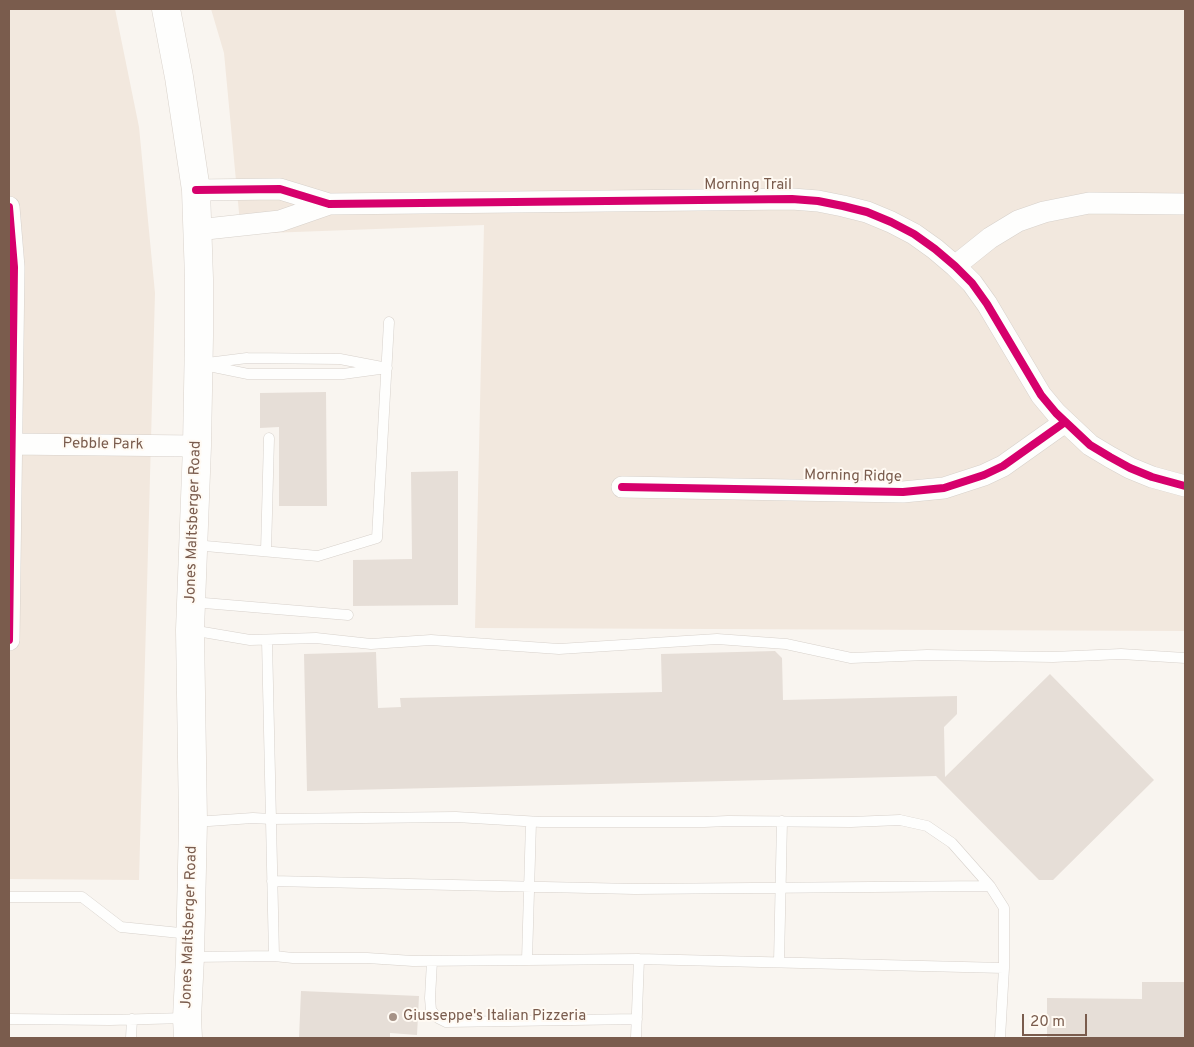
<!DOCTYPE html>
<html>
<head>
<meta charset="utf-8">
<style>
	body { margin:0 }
	#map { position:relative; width:1194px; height:1047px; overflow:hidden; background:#f9f5f0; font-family:Overpass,sans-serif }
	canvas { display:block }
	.frame { position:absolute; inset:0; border:10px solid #7a5c4d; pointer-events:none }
	.scale { position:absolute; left:1022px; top:1014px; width:65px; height:22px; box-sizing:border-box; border:2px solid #7a5c4d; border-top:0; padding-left:6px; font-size:15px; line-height:18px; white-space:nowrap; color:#7a5c4d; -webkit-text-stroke:4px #fffaf3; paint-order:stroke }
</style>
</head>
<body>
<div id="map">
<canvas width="1194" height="1047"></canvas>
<div class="frame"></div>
<div class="scale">20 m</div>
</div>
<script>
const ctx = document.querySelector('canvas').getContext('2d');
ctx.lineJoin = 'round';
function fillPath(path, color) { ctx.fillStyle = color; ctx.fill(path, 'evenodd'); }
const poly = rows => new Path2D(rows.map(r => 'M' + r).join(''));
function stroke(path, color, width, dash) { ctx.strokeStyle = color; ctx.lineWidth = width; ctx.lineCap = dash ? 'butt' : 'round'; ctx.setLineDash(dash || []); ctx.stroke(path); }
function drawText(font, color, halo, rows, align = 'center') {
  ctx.font = font + ' Overpass,sans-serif'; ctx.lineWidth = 4; ctx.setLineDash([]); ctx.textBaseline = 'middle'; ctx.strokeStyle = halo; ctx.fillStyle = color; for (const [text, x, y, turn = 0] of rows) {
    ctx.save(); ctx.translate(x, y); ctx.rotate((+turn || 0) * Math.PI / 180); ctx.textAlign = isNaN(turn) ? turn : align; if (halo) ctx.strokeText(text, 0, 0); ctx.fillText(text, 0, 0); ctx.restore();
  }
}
const residential = poly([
	[9,9,115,9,139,127,155,293,139,880,9,879],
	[211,9,1185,9,1185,631,475,628,484,225,241,234,224,53]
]);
const building = poly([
	[326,392,327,506,279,506,279,427,260,428,260,393],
	[458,471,458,605,353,606,353,560,412,559,411,472],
	[775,651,782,658,783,700,957,696,957,714,944,727,945,777,1050,674,1154,780,1053,880,1039,880,936,776,307,791,304,654,376,652,378,708,401,707,400,698,662,692,661,654],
	[1142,982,1185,982,1185,1038,1047,1038,1047,998,1142,999],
	[301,991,419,996,417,1035,390,1033,390,1038,299,1038]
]);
const lane = poly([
	[247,358,340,359,387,368,343,374,248,374,199,364,247,358],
	[194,545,318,556,377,538,389,322],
	[266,551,269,438],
	[192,602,348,615],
	[191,630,250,640,316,638,371,644,431,640,559,649,717,639,786,644,851,658,927,655,1053,657,1121,654,1185,658],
	[267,640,274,956],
	[194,822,253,818,271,819,456,817,541,822,704,822,728,821,851,822,900,820,927,826,952,843,990,886,1004,908,1004,968,1000,1038],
	[272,881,635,889,990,886],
	[9,897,82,897,121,927,190,934],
	[191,957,274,956,293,958,367,958,413,961,639,959,1004,968],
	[527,960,531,822],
	[432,961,430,998,431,1010,438,1018,446,1022,637,1019],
	[779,962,782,821],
	[9,1019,110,1020,186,1018],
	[131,1038,132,1019],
	[636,1038,639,959]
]);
const street = poly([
	[196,190,280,189,329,204,792,199,818,201,843,206,867,212,891,222,914,234,935,249,955,266,972,283,987,304,1041,395,1056,413,1090,445,1110,457,1130,468,1152,477,1185,486],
	[9,207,14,267,9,640],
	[197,230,280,221,329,204],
	[955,266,990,238,1018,221,1044,212,1089,203,1185,204],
	[9,444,197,446],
	[622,487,903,492,944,488,984,475,1003,466,1065,422]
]);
const secondary = poly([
	[166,9,179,77,196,190,199,279,199,336,197,446,190,630,193,822,190,957,187,1018,188,1038]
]);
const cycleway = poly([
	[196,190,280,189,329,204,792,199,818,201,843,206,867,212,891,222,914,234,935,249,955,266,972,283,987,304,1041,395,1056,413,1090,445,1110,457,1130,468,1152,477,1185,486],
	[9,207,14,267,9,640],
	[622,487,903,492,944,488,984,475,1003,466,1065,422]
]);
const markers = [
	[393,1017,5,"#a69286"]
];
const streetNames = [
	["Morning Trail",748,186],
	["Pebble Park",103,445,1],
	["Morning Ridge",853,477,1],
	["Jones Maltsberger Road",194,522,-88],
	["Jones Maltsberger Road",190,927,-88]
];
const poiNames = [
	["Giusseppe's Italian Pizzeria",403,1017]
];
fillPath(residential, '#f2e8de');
fillPath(building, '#e6ded7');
stroke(lane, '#d7d1cb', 11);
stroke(street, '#d7d1cb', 22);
stroke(secondary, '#d9d2cb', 29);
stroke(lane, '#fefefd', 10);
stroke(street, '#fefefd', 21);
stroke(secondary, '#fefefd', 28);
stroke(cycleway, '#d6006c', 8);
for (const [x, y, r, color] of markers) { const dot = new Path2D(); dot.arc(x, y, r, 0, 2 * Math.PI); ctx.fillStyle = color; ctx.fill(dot); stroke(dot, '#fffaf3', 2); }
drawText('15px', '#7a5c4d', '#fffaf3', streetNames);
drawText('15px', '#7a5c4d', '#fffaf3', poiNames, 'left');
</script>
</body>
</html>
